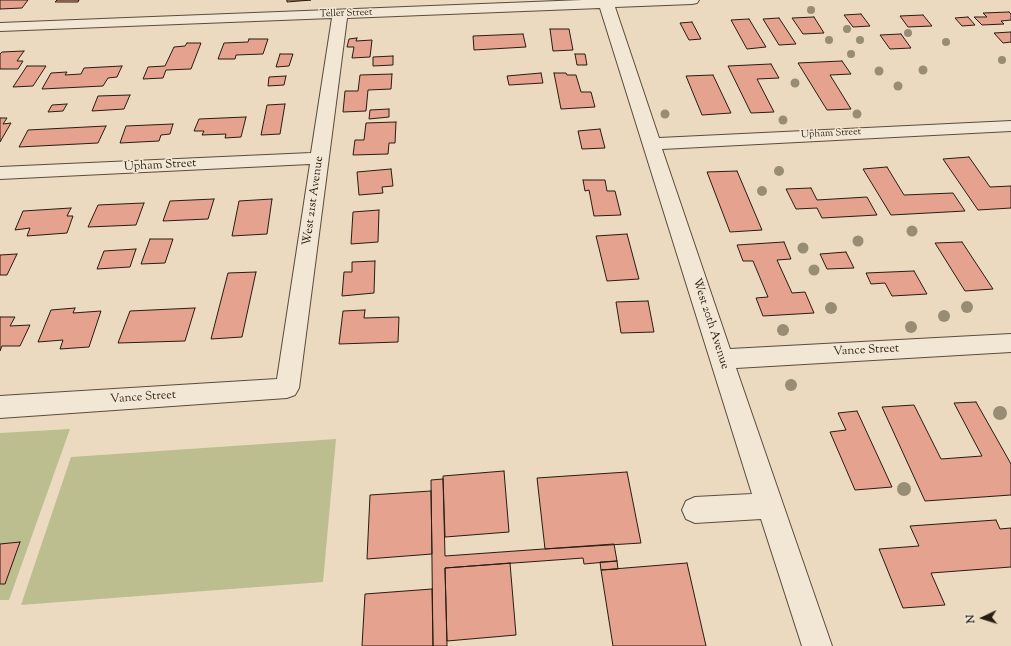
<!DOCTYPE html>
<html>
<head>
<meta charset="utf-8">
<style>
	body { margin:0 }
	#map { position:relative; width:1011px; height:646px; overflow:hidden; background:#ebdabf; font-family:"Sorts Mill Goudy",serif }
	canvas { display:block }
	.north { position:absolute; left:963px; top:598px; width:40px; height:40px; -webkit-text-stroke:3px #f2e7d5; paint-order:stroke; rotate:266deg; font-size:11px; font-weight:700; line-height:16px; text-align:center; color:#291c11 }
	.north::after { content:''; display:block; margin:auto; width:14px; height:18px; background:#291c11; clip-path:polygon(50% 0,100% 100%,50% 72%,0 100%) }
</style>
</head>
<body>
<div id="map">
<canvas width="1011" height="646"></canvas>
<div class="north">N</div>
</div>
<script>
const ctx = document.querySelector('canvas').getContext('2d');
ctx.lineJoin = 'round';
function fillPath(path, color) { ctx.fillStyle = color; ctx.fill(path, 'evenodd'); }
const poly = rows => new Path2D(rows.map(r => 'M' + r).join(''));
function stroke(path, color, width, dash) { ctx.strokeStyle = color; ctx.lineWidth = width; ctx.lineCap = dash ? 'butt' : 'round'; ctx.setLineDash(dash || []); ctx.stroke(path); }
function drawText(font, color, halo, rows, align = 'center') {
  ctx.font = font + ' "Sorts Mill Goudy",serif'; ctx.lineWidth = 3; ctx.setLineDash([]); ctx.textBaseline = 'middle'; ctx.strokeStyle = halo; ctx.fillStyle = color; for (const [text, x, y, turn = 0] of rows) {
    ctx.save(); ctx.translate(x, y); ctx.rotate((+turn || 0) * Math.PI / 180); ctx.textAlign = isNaN(turn) ? turn : align; if (halo) ctx.strokeText(text, 0, 0); ctx.fillText(text, 0, 0); ctx.restore();
  }
}
const green = poly([
	[70,429,9,600,0,600,0,433],
	[336,439,323,582,21,605,71,457]
]);
const building = poly([
	[0,0,28,0,22,8,0,9,0,0],
	[57,0,79,0,78,2,55,2,57,0],
	[287,0,311,0,287,2,287,0],
	[1009,12,1011,14,1011,20,1001,21,1004,24,982,25,974,17,987,17,983,13,1009,12],
	[861,14,870,26,853,27,844,15,861,14],
	[923,15,932,26,908,27,900,16,923,15],
	[814,17,824,33,803,34,792,18,814,17],
	[968,17,975,25,962,26,955,18,968,17],
	[779,18,796,44,779,45,763,19,779,18],
	[749,19,766,47,747,49,731,20,749,19],
	[692,22,701,39,689,40,680,23,692,22],
	[550,29,569,29,573,50,553,51,550,29],
	[1011,32,1011,42,1003,43,994,33,1011,32],
	[523,34,526,47,474,50,473,36,523,34],
	[901,34,911,48,890,49,880,35,901,34],
	[357,38,356,41,372,40,370,57,352,58,354,47,347,47,349,39,357,38],
	[249,39,268,39,263,54,236,55,235,59,218,59,224,43,248,42,249,39],
	[187,43,201,43,191,69,166,70,163,78,143,79,148,67,165,66,174,47,185,46,187,43],
	[24,51,17,61,23,61,18,69,0,69,0,54,2,52,24,51],
	[280,54,293,54,289,66,276,67,280,54],
	[575,54,585,54,587,65,577,65,575,54],
	[393,56,393,65,373,66,373,57,393,56],
	[842,61,851,74,830,75,851,109,827,110,798,63,842,61],
	[771,64,779,78,757,79,774,112,751,113,728,66,771,64],
	[27,66,46,66,33,86,13,87,27,66],
	[122,66,117,77,108,78,103,86,42,89,51,73,67,72,65,75,81,74,84,68,122,66],
	[541,73,543,83,509,85,507,76,541,73],
	[554,73,566,73,567,75,576,75,581,92,591,92,595,107,561,109,554,73],
	[392,74,391,89,368,90,366,111,343,112,345,91,358,91,360,75,392,74],
	[713,75,731,113,702,115,686,76,713,75],
	[286,76,284,85,268,86,269,77,286,76],
	[130,95,124,109,92,111,98,96,130,95],
	[67,104,63,111,48,112,52,105,67,104],
	[285,104,280,134,261,135,267,105,285,104],
	[389,109,389,117,369,119,370,110,389,109],
	[246,117,241,137,225,138,226,134,202,135,204,131,194,131,199,119,246,117],
	[0,118,7,118,3,124,11,123,0,142,0,118],
	[396,122,395,143,389,143,388,154,353,155,355,140,364,140,366,123,396,122],
	[173,124,170,134,161,135,159,141,120,143,126,126,173,124],
	[106,126,98,143,19,147,28,130,106,126],
	[600,129,605,148,582,149,578,131,600,129],
	[969,157,990,187,1011,186,1011,208,978,210,943,159,969,157],
	[887,167,904,195,953,193,965,211,891,215,863,169,887,167],
	[391,169,393,186,382,187,383,193,359,195,357,172,391,169],
	[737,171,762,230,730,232,707,172,737,171],
	[583,180,605,180,607,191,615,191,621,215,594,216,589,190,585,191,583,180],
	[811,188,817,200,867,197,877,215,822,218,817,208,796,209,786,189,811,188],
	[214,199,208,219,163,221,170,201,214,199],
	[272,199,267,234,232,236,239,201,272,199],
	[144,203,136,225,88,227,98,205,144,203],
	[71,208,67,216,73,216,67,233,27,236,30,228,15,230,23,211,71,208],
	[379,210,378,242,351,244,353,212,379,210],
	[627,234,639,279,607,281,596,236,627,234],
	[150,239,173,239,165,263,141,264,150,239],
	[784,242,791,259,777,260,792,293,805,292,814,313,763,316,756,298,768,297,753,261,743,261,737,245,784,242],
	[962,242,993,289,965,291,935,243,962,242],
	[136,249,130,267,97,269,104,251,136,249],
	[846,252,854,268,827,269,820,254,846,252],
	[17,254,7,275,0,275,0,255,17,254],
	[375,261,374,293,342,296,344,272,352,272,352,262,375,261],
	[914,271,927,294,892,296,885,283,871,284,866,273,914,271],
	[256,272,242,337,211,339,228,273,256,272],
	[648,301,654,332,621,333,616,302,648,301],
	[75,308,73,313,101,311,89,347,60,349,63,340,38,342,51,310,75,308],
	[195,308,185,341,118,343,130,311,195,308],
	[365,310,364,318,399,317,398,342,339,344,343,311,365,310],
	[0,317,15,317,10,326,30,325,20,346,2,346,0,351,0,317],
	[976,402,1011,464,1011,495,925,501,882,407,914,405,941,459,982,456,954,403,976,402],
	[857,411,892,487,855,490,830,432,846,430,838,413,857,411],
	[504,471,509,532,445,537,443,476,504,471],
	[627,472,641,543,545,549,537,478,627,472],
	[443,479,445,556,614,544,617,561,584,564,583,558,445,568,447,646,433,646,431,480,443,479],
	[431,491,432,554,367,559,370,495,431,491],
	[996,520,1000,529,1011,528,1011,567,931,573,945,605,903,608,879,549,919,546,910,526,996,520],
	[20,542,5,584,0,584,0,544,20,542],
	[617,561,618,569,601,570,600,562,617,561],
	[510,563,516,635,447,641,445,568,510,563],
	[687,563,706,646,613,646,601,570,687,563],
	[432,589,433,646,362,646,365,594,432,589]
]);
const minor = poly([
	[583,0,699,0,697,3,692,4,615,7,659,138,1011,121,1011,131,662,149,730,349,1011,334,1011,352,736,368,832,646,802,646,761,519,695,523,686,519,682,510,686,501,695,497,752,494,600,8,347,18,299,388,295,395,287,398,0,418,0,396,277,379,310,164,0,179,0,167,311,153,332,18,0,31,0,23,583,0]
]);
const trees = [
	[811,10,4],
	[847,29,4],
	[908,33,4],
	[829,40,4],
	[860,40,4],
	[946,42,4],
	[851,54,4],
	[1002,60,4],
	[923,70,4.5],
	[879,71,4.5],
	[795,83,4.5],
	[898,86,4.5],
	[665,114,4.5],
	[857,114,4.5],
	[783,120,4.5],
	[779,171,5],
	[762,191,5],
	[912,231,5.5],
	[858,241,5.5],
	[803,248,5.5],
	[814,270,5.5],
	[967,307,6],
	[831,308,6],
	[944,316,6],
	[911,327,6],
	[783,330,6],
	[791,385,6],
	[1000,413,7],
	[904,489,7]
];
const farStreetnames = [
	["Teller Street",346,14,-2],
	["Upham Street",831,134,-3]
];
const streetNames = [
	["Upham Street",160,166,-3],
	["West 21st Avenue",314,201,-82],
	["West 20th Avenue",710,324,72],
	["Vance Street",866,351,-3],
	["Vance Street",143,398,-4]
];
fillPath(green, '#bcbe8f');
fillPath(building, '#e4a28f');
stroke(building, '#291c11', 1);
stroke(minor, '#5a4c3c', 2);
fillPath(minor, '#f2e7d5');
ctx.fillStyle = '#988c74';
for (const [x, y, r] of trees) { ctx.beginPath(); ctx.arc(x, y, r, 0, 2 * Math.PI); ctx.fill(); }
drawText('10px', '#291c11', '#f2e7d5', farStreetnames);
drawText('12px', '#291c11', '#f2e7d5', streetNames);
</script>
</body>
</html>
